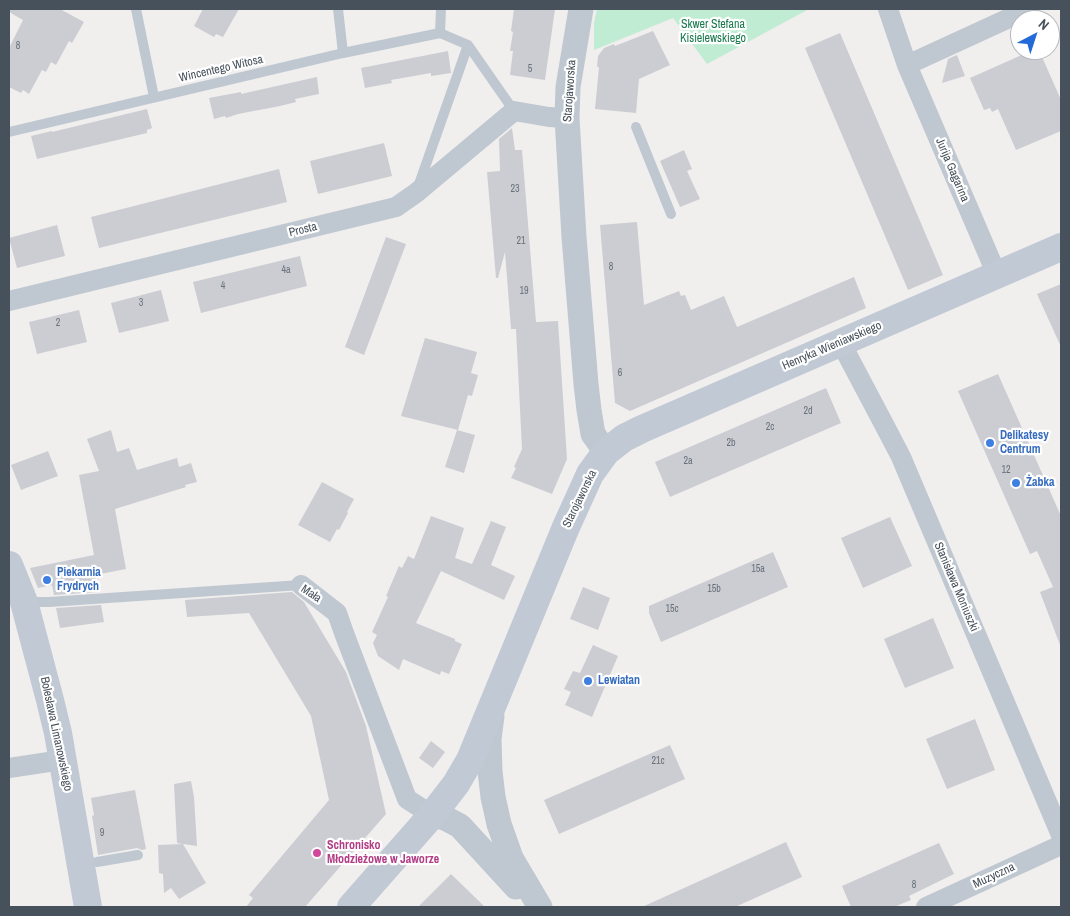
<!DOCTYPE html>
<html>
<head>
<meta charset="utf-8">
<style>
	body { margin:0 }
	#map { position:relative; width:1070px; height:916px; overflow:hidden; background:#f1eeee; font-family:"Archivo Narrow",sans-serif }
	canvas { display:block }
	.frame { position:absolute; inset:0; border:10px solid #47515b; pointer-events:none }
	.north { position:absolute; left:1010px; top:10px; width:50px; height:50px; box-sizing:border-box; background:#fff; border:1px solid #b5b9bd; border-radius:50%; rotate:40deg; font-size:14px; font-weight:700; line-height:20px; text-align:center; color:#47515b }
	.north::after { content:''; display:block; margin:auto; width:18px; height:22px; background:#226ad7; clip-path:polygon(50% 0,100% 100%,50% 72%,0 100%) }
</style>
</head>
<body>
<div id="map">
<canvas width="1070" height="916"></canvas>
<div class="frame"></div>
<div class="north">N</div>
</div>
<script>
const ctx = document.querySelector('canvas').getContext('2d');
ctx.lineJoin = 'round';
function fillPath(path, color) { ctx.fillStyle = color; ctx.fill(path, 'evenodd'); }
const poly = rows => new Path2D(rows.map(r => 'M' + r).join(''));
function stroke(path, color, width, dash) { ctx.strokeStyle = color; ctx.lineWidth = width; ctx.lineCap = dash ? 'butt' : 'round'; ctx.setLineDash(dash || []); ctx.stroke(path); }
function drawText(font, color, halo, rows, align = 'center') {
  ctx.font = font + ' "Archivo Narrow",sans-serif'; ctx.lineWidth = 4.5; ctx.setLineDash([]); ctx.textBaseline = 'middle'; ctx.strokeStyle = halo; ctx.fillStyle = color; for (const [text, x, y, turn = 0] of rows) {
    ctx.save(); ctx.translate(x, y); ctx.rotate((+turn || 0) * Math.PI / 180); ctx.textAlign = isNaN(turn) ? turn : align; if (halo) ctx.strokeText(text, 0, 0); ctx.fillText(text, 0, 0); ctx.restore();
  }
}
const green = poly([
	[597,9,809,9,707,64,673,18,594,50,594,23]
]);
const building = poly([
	[9,9,60,9,84,22,72,43,69,41,56,65,51,62,46,72,42,70,29,94,23,90,21,93,9,87,9,48,23,20,9,12],
	[203,9,239,9,223,37,216,34,214,37,194,26],
	[514,9,555,9,545,80,510,75,513,51,510,51,513,32,511,31],
	[653,31,670,65,639,79,636,113,595,109,599,67,597,67,598,56,604,48,614,44,615,46],
	[840,33,943,275,908,290,805,48],
	[1033,50,1039,50,1061,100,1061,131,1016,150,998,109,992,112,990,108,984,110,970,78],
	[448,51,451,73,431,76,431,73,391,80,392,83,365,88,361,68],
	[957,55,965,76,942,83,948,59],
	[317,77,319,94,295,99,296,102,280,106,238,114,226,118,225,116,214,119,209,98,241,92,241,94],
	[147,109,152,128,147,130,147,133,37,159,31,136,52,131,52,132],
	[512,128,515,150,522,150,536,322,558,321,567,459,552,494,511,478,516,468,514,467,522,449,516,329,511,329,505,252,498,278,496,278,487,172,500,171,499,139],
	[384,143,392,176,318,194,310,161],
	[684,150,692,169,687,171,700,199,680,207,660,161],
	[279,169,287,202,99,248,91,217],
	[637,222,644,305,679,291,681,296,685,295,691,310,724,296,737,327,854,277,866,308,630,411,615,403,600,225],
	[57,225,65,256,17,268,9,238],
	[386,237,406,244,364,355,345,347],
	[300,256,307,286,201,313,193,282],
	[1061,284,1061,347,1037,294],
	[161,290,169,321,119,333,111,303],
	[79,310,87,342,37,354,29,322],
	[425,338,477,352,471,373,478,375,472,396,468,395,458,430,401,416],
	[998,374,1061,516,1061,644,1060,645,1040,592,1053,587,1037,551,1030,554,958,391],
	[826,388,841,423,670,497,655,462],
	[111,430,117,452,129,448,137,470,177,458,179,467,191,463,197,482,185,485,186,487,115,509,126,569,95,575,98,592,54,595,52,585,38,588,30,568,94,555,79,475,99,471,87,439],
	[457,430,475,435,464,473,445,467],
	[48,451,58,476,21,490,11,465],
	[322,482,354,499,347,512,348,513,339,530,337,529,330,542,298,525],
	[431,516,464,528,455,558,472,564,491,521,506,527,491,565,515,576,504,600,441,571,416,623,455,639,455,641,462,644,449,674,441,671,440,675,403,659,399,670,378,656,373,643,377,635,372,632,388,597,386,596,399,566,402,568,408,556,414,559],
	[890,517,912,566,863,588,841,538],
	[773,552,788,587,661,642,649,613,649,606],
	[583,587,610,598,598,630,570,619],
	[292,592,304,602,346,672,366,726,386,814,305,907,246,907,253,898,249,895,329,800,311,716,249,613,187,617,185,600],
	[101,605,104,622,60,628,56,608],
	[933,618,954,668,905,688,884,639],
	[593,645,618,656,592,717,565,705,571,692,564,689,573,671,580,673],
	[975,719,995,770,947,789,926,739],
	[431,741,445,752,433,768,419,758],
	[670,745,685,779,559,834,544,800],
	[191,781,194,797,197,846,183,844,206,883,179,899,171,888,164,893,163,874,159,873,158,845,182,844,177,843,174,784],
	[135,790,146,849,142,850,137,848,98,855,92,816,94,815,91,798],
	[786,842,802,877,735,907,642,907],
	[939,843,954,874,909,896,911,900,894,907,851,907,842,886],
	[451,874,485,907,418,907]
]);
const service = poly([
	[136,9,154,97],
	[338,9,343,53],
	[440,33,441,9],
	[636,127,671,214],
	[9,132,343,53,440,33,468,45,514,111],
	[418,187,468,45],
	[25,602,49,602,301,585],
	[97,862,138,855]
]);
const minor = poly([
	[888,9,907,65,997,275],
	[907,65,1029,9],
	[9,301,396,207,416,193,514,111,549,117,567,118],
	[841,343,888,432,901,457,1061,835],
	[301,585,337,613,344,633,407,799,432,815],
	[9,768,62,760],
	[926,907,1061,845]
]);
const tertiary = poly([
	[581,9,568,87,567,118,574,237,586,384,589,410,593,434,606,452],
	[492,716,489,739,490,771,493,797,499,824,511,858,540,907],
	[432,815,445,818,460,826,516,887]
]);
const secondary = poly([
	[9,565,24,602,50,700,58,733,88,907],
	[351,907,432,815,456,784,470,760,566,527,590,474,606,452,624,438,642,429,1061,247]
]);
const markers = [
	[990,443,5,"#3f7fe0"],
	[1016,483,5,"#3f7fe0"],
	[47,580,5,"#3f7fe0"],
	[588,681,5,"#3f7fe0"],
	[317,853,5,"#d1479c"]
];
const numberNames = [
	["8",18,46],
	["5",530,69],
	["23",515,189],
	["21",521,241],
	["8",611,267],
	["4a",286,270],
	["4",223,286],
	["19",524,291],
	["3",141,303],
	["2",58,323],
	["6",620,373],
	["2d",808,411],
	["2c",770,427],
	["2b",731,443],
	["2a",688,461],
	["12",1006,470],
	["15a",758,569],
	["15b",714,589],
	["15c",672,609],
	["21c",658,761],
	["9",102,833],
	["8",914,885]
];
const parkNames = [
	["Skwer Stefana",713,25],
	["Kisielewskiego",713,39]
];
const streetNames = [
	["Wincentego Witosa",221,69,-13],
	["Starojaworska",570,91,-86],
	["Jurija Gagarina",952,170,67],
	["Prosta",303,230,-14],
	["Henryka Wieniawskiego",832,346,-23],
	["Starojaworska",580,499,-64],
	["Stanisława Moniuszki",956,587,67],
	["Mała",311,594,34],
	["Bolesława Limanowskiego",56,734,78],
	["Muzyczna",994,876,-25]
];
const shopNames = [
	["Delikatesy",1000,436],
	["Centrum",1000,450],
	["Żabka",1026,483],
	["Piekarnia",57,573],
	["Frydrych",57,587],
	["Lewiatan",598,681]
];
const hotelNames = [
	["Schronisko",327,846],
	["Młodzieżowe w Jaworze",327,860]
];
fillPath(green, '#bfecd2');
fillPath(building, '#cbcdd3');
stroke(service, '#bfc8d0', 10);
stroke(minor, '#bfc8d0', 20);
stroke(tertiary, '#bfc8d0', 25);
stroke(secondary, '#c0c9d4', 28);
for (const [x, y, r, color] of markers) { const dot = new Path2D(); dot.arc(x, y, r, 0, 2 * Math.PI); ctx.fillStyle = color; ctx.fill(dot); stroke(dot, '#fff', 2); }
drawText('10px', '#687079', null, numberNames);
drawText('12px', '#1b794e', '#fff', parkNames);
drawText('12px', '#47515b', '#fff', streetNames);
drawText('bold 12px', '#366cbe', '#fff', shopNames, 'left');
drawText('bold 12px', '#b23c85', '#fff', hotelNames, 'left');
</script>
</body>
</html>
